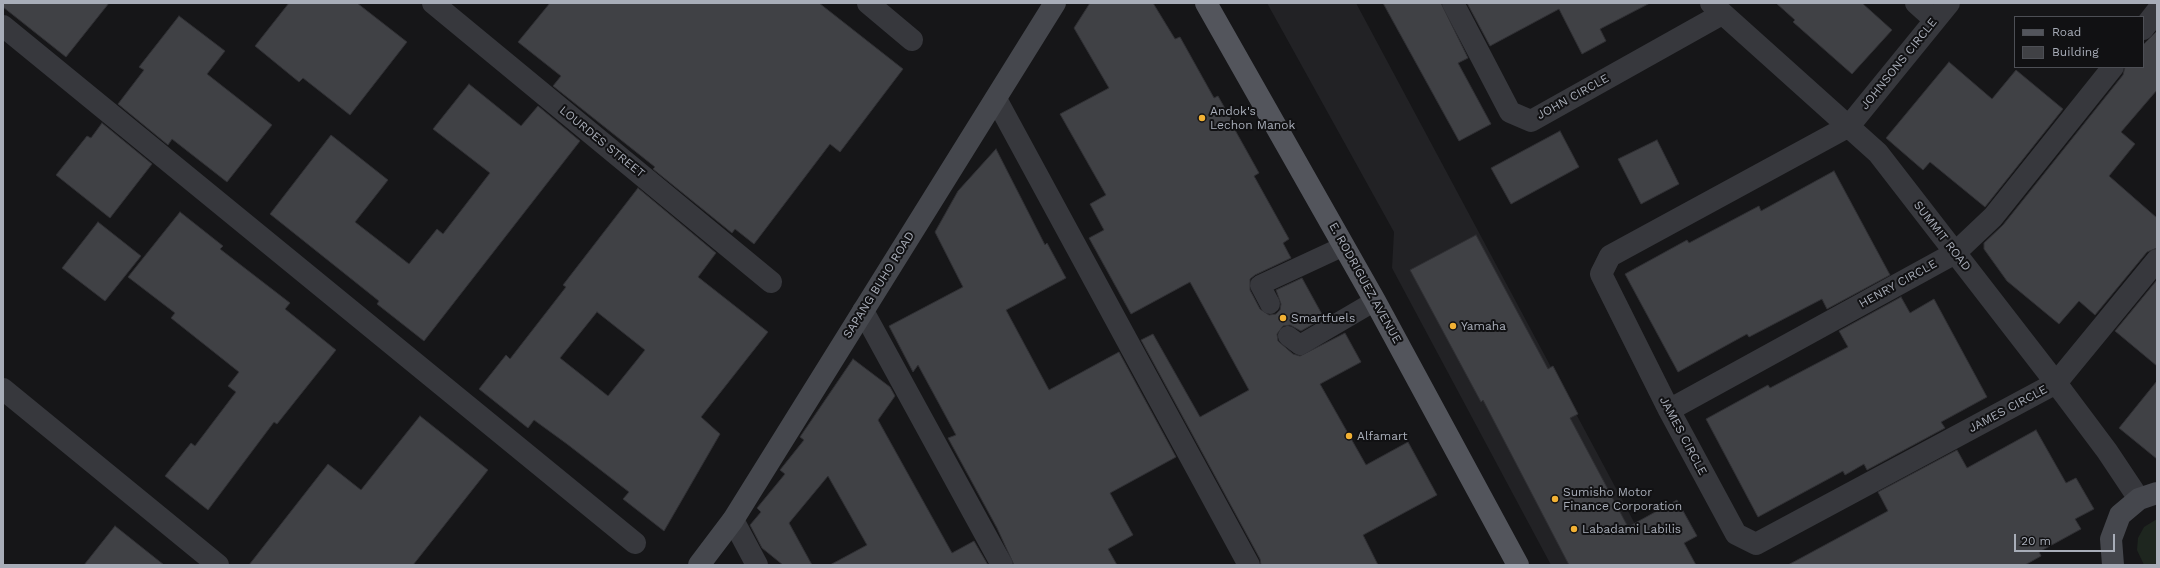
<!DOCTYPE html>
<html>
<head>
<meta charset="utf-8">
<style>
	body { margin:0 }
	#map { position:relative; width:2160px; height:568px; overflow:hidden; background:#161618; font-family:"Work Sans",sans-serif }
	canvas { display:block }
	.frame { position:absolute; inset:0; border:4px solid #a8adb8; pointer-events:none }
	.legend { position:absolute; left:2014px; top:16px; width:130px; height:52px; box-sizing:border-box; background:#111113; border:1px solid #4d4f55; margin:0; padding:5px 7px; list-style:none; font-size:12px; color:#a8adb8 }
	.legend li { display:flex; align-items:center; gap:8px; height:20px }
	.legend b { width:20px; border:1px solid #4d4f55 }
	.scale { position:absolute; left:2014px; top:534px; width:101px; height:18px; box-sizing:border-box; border:2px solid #a8adb8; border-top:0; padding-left:5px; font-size:12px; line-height:14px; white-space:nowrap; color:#a8adb8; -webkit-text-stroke:3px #111113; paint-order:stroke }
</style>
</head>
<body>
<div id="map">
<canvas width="2160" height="568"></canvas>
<div class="frame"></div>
<ul class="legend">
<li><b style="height:5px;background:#53555c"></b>Road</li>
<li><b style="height:11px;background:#404145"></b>Building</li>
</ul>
<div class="scale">20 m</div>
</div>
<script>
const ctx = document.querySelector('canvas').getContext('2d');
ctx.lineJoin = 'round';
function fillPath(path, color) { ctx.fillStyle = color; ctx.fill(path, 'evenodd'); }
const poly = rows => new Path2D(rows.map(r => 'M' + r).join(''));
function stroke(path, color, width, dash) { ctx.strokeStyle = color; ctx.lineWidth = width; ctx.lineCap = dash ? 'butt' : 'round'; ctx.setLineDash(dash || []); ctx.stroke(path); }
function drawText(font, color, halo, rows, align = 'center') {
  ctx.font = font + ' "Work Sans",sans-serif'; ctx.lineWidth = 4; ctx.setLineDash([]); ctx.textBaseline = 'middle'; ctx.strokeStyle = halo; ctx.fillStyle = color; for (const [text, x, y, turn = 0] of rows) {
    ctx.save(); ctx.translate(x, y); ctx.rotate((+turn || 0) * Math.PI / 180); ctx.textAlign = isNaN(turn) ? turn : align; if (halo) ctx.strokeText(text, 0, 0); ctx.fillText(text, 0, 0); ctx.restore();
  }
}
const built = poly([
	[1267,3,1356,3,1657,565,1551,565,1392,268,1394,232]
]);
const green = poly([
	[2157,519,2157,565,2144,565,2137,550,2138,538,2144,527]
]);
const building = poly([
	[3,3,109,3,66,57,3,7,3,3],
	[289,3,357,3,407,42,350,115,303,78,299,82,255,46,289,3],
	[550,3,819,3,903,69,840,152,830,144,754,244,735,229,732,233,653,169,655,167,553,86,561,76,518,42,550,3],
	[1090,3,1153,3,1175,39,1180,37,1214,98,1218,96,1232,121,1230,121,1259,173,1254,176,1289,239,1283,243,1291,258,1255,275,1250,279,1250,290,1260,309,1269,315,1276,314,1280,310,1281,304,1276,290,1302,278,1324,318,1301,331,1290,325,1283,326,1277,334,1278,341,1293,354,1300,356,1345,333,1361,362,1320,384,1366,465,1408,442,1437,495,1363,535,1378,565,1261,565,1260,559,1141,340,1153,334,1200,417,1249,390,1190,282,1131,314,1089,238,1104,230,1090,204,1106,195,1060,114,1109,88,1074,28,1090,3],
	[1383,3,1441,3,1468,58,1458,63,1491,124,1459,141,1383,3],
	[1467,3,1650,3,1600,29,1606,41,1582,54,1559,9,1490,46,1467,3],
	[1776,3,1862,3,1892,30,1852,74,1793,22,1795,20,1776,3],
	[179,16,225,51,207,74,272,125,227,182,172,139,168,145,118,104,144,70,139,67,179,16],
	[2157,31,2157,90,2121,132,2135,144,2109,176,2157,218,2157,248,2147,252,2095,315,2079,301,2059,324,2007,281,1984,249,1984,243,2003,225,2123,75,2125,67,2143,67,2143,45,2157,31],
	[1949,62,1992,99,2016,70,2063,109,1985,207,1930,162,1923,170,1886,138,1949,62],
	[469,84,521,126,538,106,580,141,424,341,377,304,379,301,270,214,331,135,388,180,355,222,409,264,437,229,443,234,490,173,433,129,469,84],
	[102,123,152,164,110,218,56,175,87,136,91,138,102,123],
	[1560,131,1579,167,1511,204,1491,168,1560,131],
	[1657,140,1679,184,1641,204,1618,159,1657,140],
	[996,149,1045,245,1047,243,1066,278,1006,310,1049,390,1119,352,1176,457,1110,493,1133,535,1108,549,1117,565,1014,565,997,528,948,438,956,435,918,365,913,372,889,326,963,287,935,232,958,191,996,149],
	[1834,171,1890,275,1827,309,1822,299,1749,337,1747,334,1678,372,1625,274,1687,240,1689,243,1759,206,1761,211,1834,171],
	[638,188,716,253,698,277,768,332,701,417,720,434,664,531,623,499,629,492,567,444,534,420,528,428,479,389,506,355,510,359,566,287,563,285,638,188],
	[597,312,645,350,608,396,560,358,597,312],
	[180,212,223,246,220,249,290,303,285,309,336,350,277,424,274,422,208,510,165,476,191,443,195,446,236,392,228,386,239,372,171,318,175,313,128,277,180,212],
	[98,222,141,256,105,301,62,268,98,222],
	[1476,235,1548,369,1553,366,1578,414,1570,418,1628,527,1677,500,1697,536,1684,543,1696,565,1569,565,1483,400,1481,402,1410,270,1476,235],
	[2157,280,2157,366,2115,331,2157,280],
	[1901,297,1910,313,1934,299,1987,397,1941,422,1945,428,1867,470,1864,464,1845,475,1843,471,1758,517,1706,419,1768,385,1770,388,1848,347,1839,331,1901,297],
	[853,359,890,387,895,396,878,420,952,553,974,541,988,565,830,565,867,545,828,476,789,523,812,565,783,565,762,548,750,525,761,512,757,508,785,474,780,470,804,440,800,437,853,359],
	[2157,381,2157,459,2119,428,2157,381],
	[420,416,488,470,413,565,249,565,328,464,361,490,420,416],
	[2036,430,2066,483,2076,478,2094,509,2075,519,2081,529,2039,552,2041,556,2025,565,1788,565,1888,511,1878,492,1957,450,1967,468,2036,430],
	[115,526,164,565,84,565,115,526]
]);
const lane = poly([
	[1270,304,1260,285,1344,246],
	[1288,336,1300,345,1375,301]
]);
const street = poly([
	[433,3,771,282],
	[868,3,912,40],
	[1453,3,1510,112,1531,121,1722,14],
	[1711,3,1878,153,2056,383,2107,451,2139,499],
	[1916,3,1935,20],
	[1949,3,1849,126,1610,256,1601,274,1669,410,1736,534,1756,544,2056,383,2157,260],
	[3,26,635,543],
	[2143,29,2157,11],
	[996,99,1249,565],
	[863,311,1002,565],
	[3,389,218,565],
	[1669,410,1955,253,1993,217,2113,67],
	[733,520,757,565]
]);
const secondary = poly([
	[699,565,733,520,1055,3],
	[2113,565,2111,539,2120,515,2139,499,2157,493]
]);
const primary = poly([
	[1206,3,1375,301,1518,565]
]);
const markers = [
	[1202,118,4,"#f2b134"],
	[1283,318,4,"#f2b134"],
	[1453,326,4,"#f2b134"],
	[1349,436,4,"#f2b134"],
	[1555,499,4,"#f2b134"],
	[1574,529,4,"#f2b134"]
];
const streetNames = [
	["JOHNSONS CIRCLE",1899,64,-51],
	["JOHN CIRCLE",1573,97,-29],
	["LOURDES STREET",602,142,39],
	["SUMMIT ROAD",1942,236,52],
	["E. RODRIGUEZ AVENUE",1365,283,61],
	["HENRY CIRCLE",1898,284,-29],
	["SAPANG BUHO ROAD",879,285,-58],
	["JAMES CIRCLE",2008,409,-28],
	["JAMES CIRCLE",1683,436,62]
];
const poiNames = [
	["Andok's",1210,111],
	["Lechon Manok",1210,125],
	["Smartfuels",1291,318],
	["Yamaha",1461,326],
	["Alfamart",1357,436],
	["Sumisho Motor",1563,492],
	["Finance Corporation",1563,506],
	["Labadami Labilis",1582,529]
];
fillPath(built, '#222225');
fillPath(green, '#1e261f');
fillPath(building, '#404145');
stroke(building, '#303034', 1);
stroke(lane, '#37383d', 20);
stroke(street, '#37383d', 22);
stroke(secondary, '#45474d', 22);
stroke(primary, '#53555c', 22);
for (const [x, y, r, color] of markers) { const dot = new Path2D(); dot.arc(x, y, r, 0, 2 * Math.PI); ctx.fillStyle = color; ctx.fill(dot); stroke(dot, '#111113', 1.5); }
drawText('12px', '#a8adb8', '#111113', streetNames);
drawText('12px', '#a8adb8', '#111113', poiNames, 'left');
</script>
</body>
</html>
